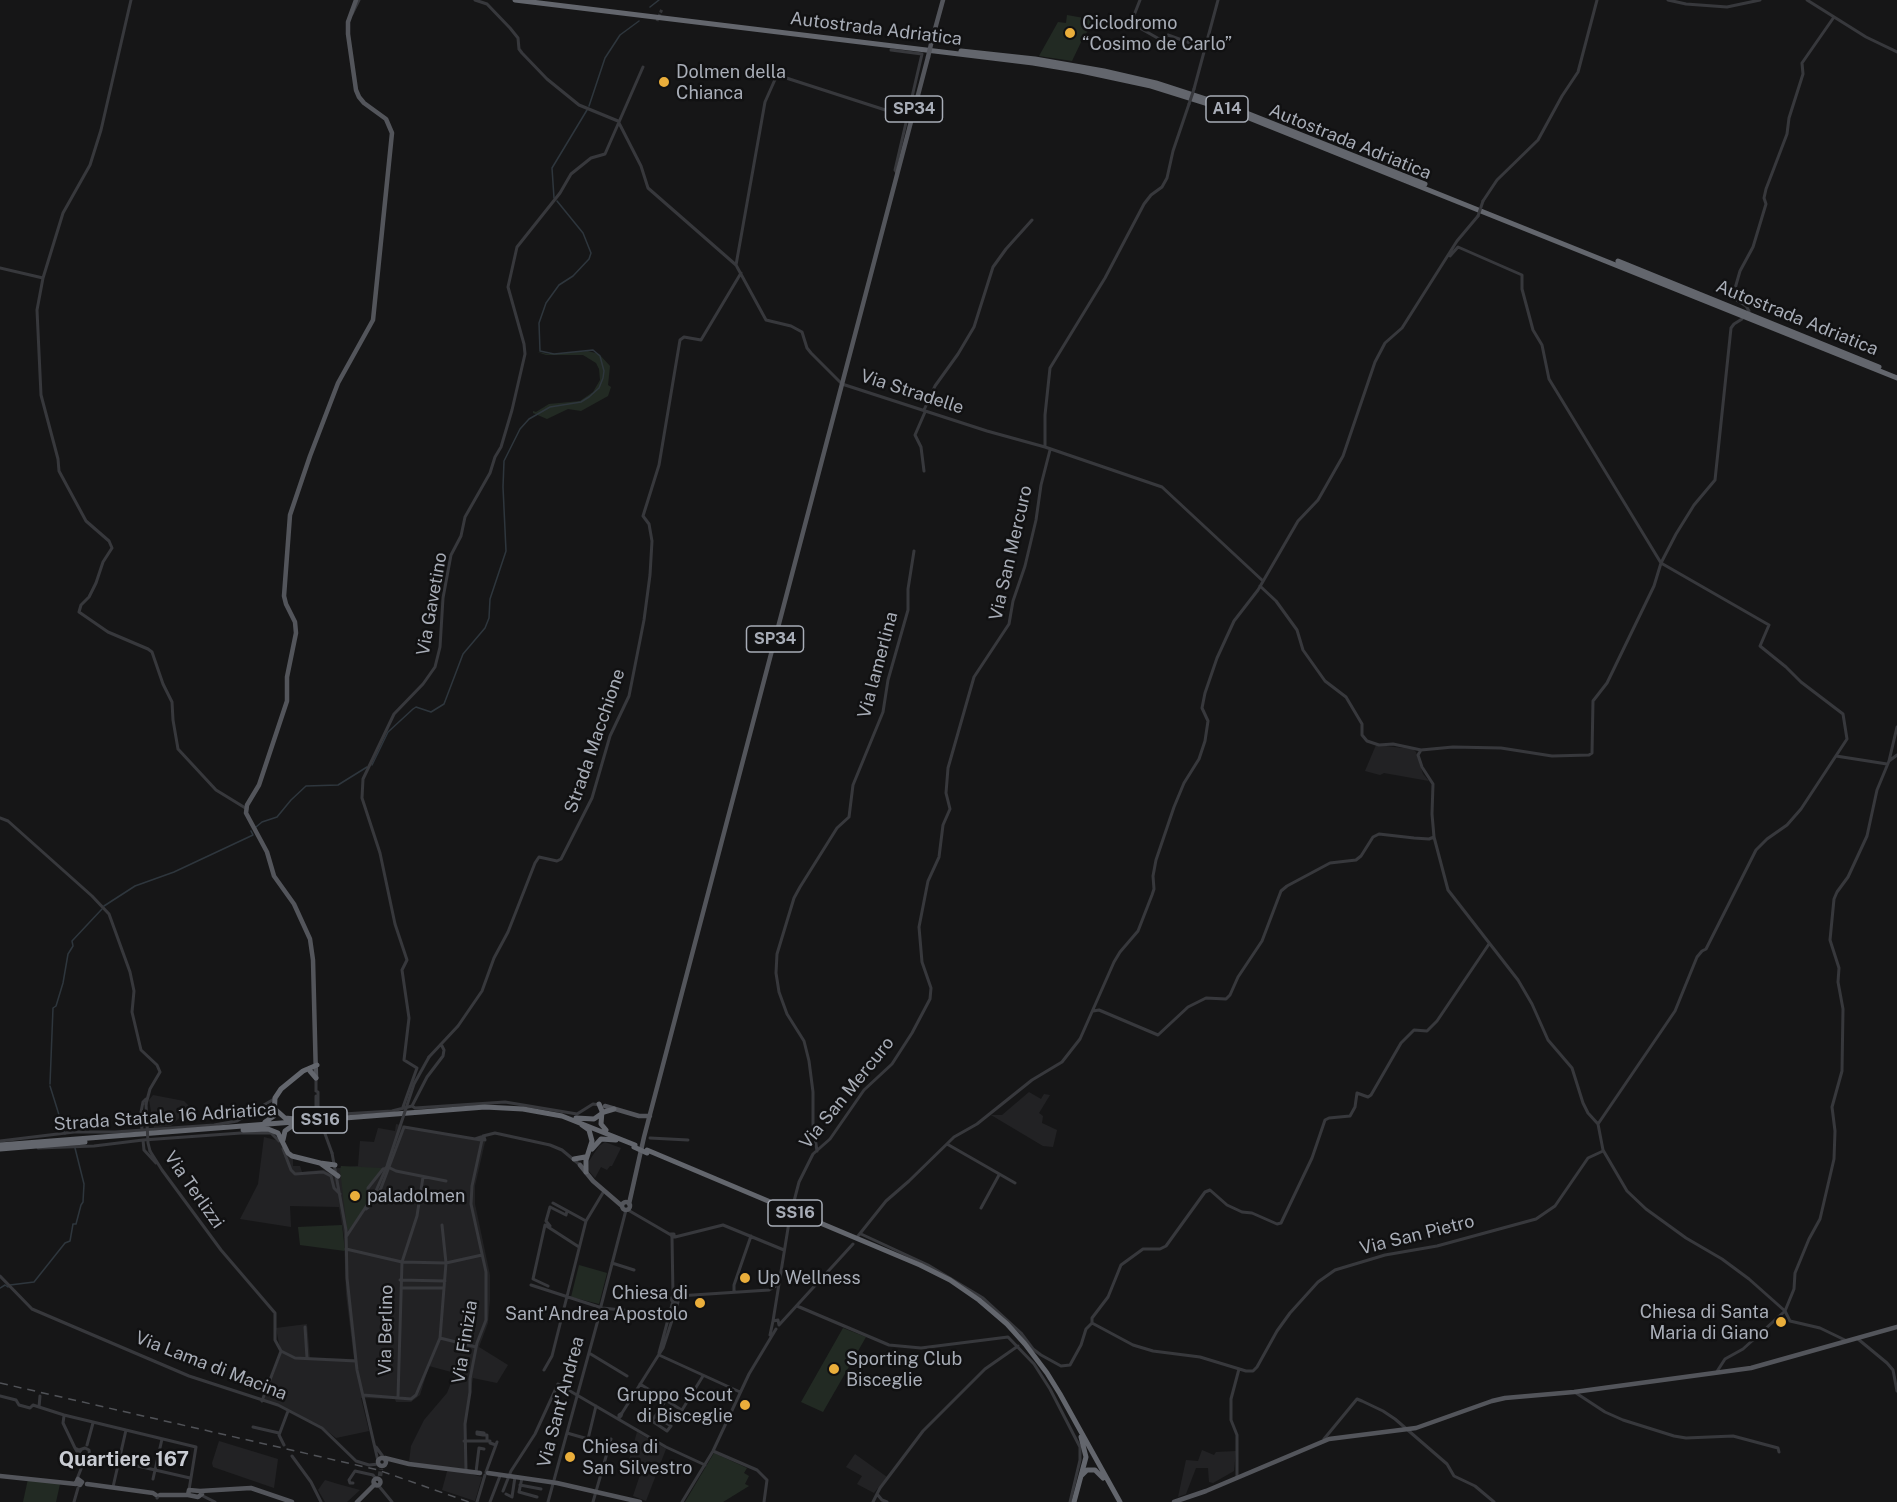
<!DOCTYPE html>
<html>
<head>
<meta charset="utf-8">
<style>
	body { margin:0 }
	canvas { display:block; background:#161617 }
</style>
</head>
<body>
<canvas width="1897" height="1502"></canvas>
<script>
const ctx = document.querySelector('canvas').getContext('2d');
ctx.lineJoin = 'round';
function fillPath(path, color) { ctx.fillStyle = color; ctx.fill(path, 'evenodd'); }
const poly = rows => new Path2D(rows.map(r => 'M' + r).join(''));
function stroke(path, color, width, dash) { ctx.strokeStyle = color; ctx.lineWidth = width; ctx.lineCap = dash ? 'butt' : 'round'; ctx.setLineDash(dash || []); ctx.stroke(path); }
function drawText(font, color, halo, rows, align = 'center') {
  ctx.font = font + ' "Public Sans",sans-serif'; ctx.lineWidth = 5; ctx.setLineDash([]); ctx.textBaseline = 'middle'; ctx.strokeStyle = halo; ctx.fillStyle = color; for (const [text, x, y, turn = 0] of rows) {
    ctx.save(); ctx.translate(x, y); ctx.rotate((+turn || 0) * Math.PI / 180); ctx.textAlign = isNaN(turn) ? turn : align; if (halo) ctx.strokeText(text, 0, 0); ctx.fillText(text, 0, 0); ctx.restore();
  }
}
const built = poly([
	[1376,745,1413,749,1416,752,1423,774,1429,781,1384,773,1380,775,1365,771],
	[1029,1092,1041,1099,1044,1094,1050,1095,1039,1113,1043,1116,1042,1123,1057,1130,1053,1147,1043,1146,991,1115,1002,1115],
	[153,1095,184,1101,190,1107,171,1126,154,1128,149,1100],
	[396,1124,485,1142,475,1186,475,1204,490,1275,490,1300,488,1323,479,1347,508,1365,497,1383,473,1378,465,1423,467,1473,482,1477,475,1501,442,1490,448,1468,409,1462,411,1446,424,1420,447,1393,455,1373,429,1366,420,1395,411,1402,396,1402,395,1399,361,1398,369,1431,336,1438,321,1426,264,1400,281,1354,276,1328,307,1324,310,1358,354,1359,346,1294,344,1236,339,1207,290,1206,291,1227,240,1219,258,1184,264,1137,279,1141,288,1156,293,1159,293,1166,300,1166,302,1172,358,1166,360,1141,374,1142,378,1128,395,1131],
	[605,1142,621,1148,612,1166,610,1166,607,1170,601,1167,595,1178,588,1170,589,1161,599,1146],
	[637,1432,666,1449,646,1501,633,1496,640,1475,626,1470],
	[219,1441,278,1459,274,1488,213,1467,212,1463],
	[1202,1450,1214,1455,1216,1452,1236,1451,1234,1471,1213,1483,1209,1482,1208,1468,1196,1468,1186,1494,1178,1497,1186,1460,1198,1461],
	[855,1454,887,1477,874,1493,857,1484,862,1476,846,1467],
	[325,1480,338,1484,360,1490,347,1502,325,1502,318,1490]
]);
const green = poly([
	[1067,15,1095,20,1083,38,1072,61,1039,56,1058,22,1066,23],
	[588,351,599,354,610,366,608,385,611,387,608,396,581,411,568,409,547,419,533,413,533,411,536,412,549,404,580,401,593,392,600,380,599,369,596,363,583,355,546,355,537,352,549,354],
	[341,1166,382,1168,368,1187,367,1204,349,1230,347,1229,340,1170],
	[342,1225,345,1251,300,1245,298,1227],
	[579,1265,607,1273,599,1304,571,1297],
	[843,1328,866,1337,823,1412,801,1402],
	[714,1453,747,1468,744,1473,749,1476,745,1484,749,1486,723,1502,685,1502],
	[28,1479,60,1484,56,1502,23,1502]
]);
const stream = poly([
	[650,7,659,0],
	[589,106,605,58,620,35,639,21],
	[554,198,552,168,587,110],
	[372,765,388,732,413,709,416,707,431,712,444,704,463,654,485,628,489,618,490,599,506,551,503,487,504,461,520,429,529,419,550,407,581,402,589,397,599,388,603,378,604,371,600,356,593,350,554,354,540,351,539,323,546,303,559,285,573,276,589,259,591,253,583,233,557,201],
	[256,827,262,822,277,817,291,800,306,786,338,785,367,767],
	[104,906,135,886,174,872,253,835,251,831],
	[50,1084,53,1008,56,1006,63,983,68,954,73,946,72,941,102,909],
	[50,1086,65,1134],
	[10,1285,34,1282,65,1243,70,1241,73,1224,76,1224,81,1205,83,1202,84,1184,75,1148],
	[0,1288,5,1285,8,1287]
]);
const minorTunnel = poly([
	[657,21,662,9]
]);
const majorTunnel = poly([
	[380,1476,381,1469]
]);
const minor = poly([
	[131,0,101,130,90,165,63,213,43,278,37,310,41,395,58,459,59,471,86,521,109,541,112,548,103,562,96,583,89,597,81,605,79,612,108,632,148,649,152,652,163,684,172,702,173,720,178,749,216,790,247,809],
	[475,0,487,4,510,28,518,38,519,49,522,53,547,79,579,105,618,121,641,166,648,188,736,265,766,320,791,326,802,332,807,348,811,353,842,384,987,431,1045,447,1162,487,1263,581],
	[1140,0,1131,23,1161,40,1168,35,1204,48],
	[1668,0,1686,4,1727,7,1760,0],
	[1807,0,1866,37,1897,52],
	[352,14,359,0],
	[891,50,922,54,895,170,897,173],
	[1194,89,1218,0],
	[1483,201,1497,180,1538,140,1562,96,1578,72,1597,0],
	[1450,256,1458,247,1522,275,1522,289,1533,330,1542,345,1549,379,1661,563,1769,625,1760,646,1786,667,1801,682,1843,714,1847,739,1801,809,1787,825,1767,839,1756,850,1706,949,1702,951,1697,957,1675,1011,1598,1124],
	[736,265,765,102,777,75,907,117],
	[0,268,43,278],
	[1749,311,1746,306,1735,299,1734,292,1740,271,1753,247,1766,204,1764,198,1766,189,1787,134,1789,118,1803,74,1802,63,1834,17],
	[1045,447,1045,415,1050,368,1105,278,1144,204,1151,195,1162,187,1167,178,1173,151,1189,104],
	[924,471,921,447,915,435,925,412,924,410,935,386,958,354,974,327,993,267,1006,249,1032,220],
	[1260,586,1276,601,1297,630,1303,650,1325,681,1346,697,1362,724,1362,735,1367,741,1379,745,1393,744,1421,750],
	[1836,756,1887,764],
	[1889,761,1897,755],
	[0,818,8,821,92,896,109,914,130,972,134,991,132,1012,141,1050,157,1065,160,1072,150,1089,146,1104],
	[1093,1011,1099,1010,1158,1035,1188,1007,1206,998,1226,999,1230,995,1238,977,1262,941,1281,891,1287,886,1330,863,1356,860,1361,856,1373,837,1379,834,1414,838,1429,839,1434,837],
	[429,1057,458,1026,482,991,494,958,508,932,535,863,539,857,557,861,561,859,592,798,610,736,629,696,644,620,650,575,652,541,649,524,643,516,659,465,680,340,684,337,701,340,741,273],
	[316,1091,318,1092,318,1106,322,1114,327,1115,392,1111,412,1106,415,1108,505,1102,577,1114,593,1104,600,1105],
	[316,1091,316,1078],
	[412,1106,427,1077,443,1056,444,1050,441,1044],
	[403,1107,417,1068,404,1060,409,1018,402,970,407,960,395,924,380,853,362,798,363,779,394,714,423,684,435,667,440,647,443,598,451,555,461,536,465,517,490,473,495,457,501,447,512,410,525,354,524,344,508,287,517,247,560,193,571,174,591,158,605,154,643,67],
	[142,1130,141,1112,143,1102,146,1099],
	[483,1136,495,1133,550,1145,562,1150,580,1165],
	[650,1138,688,1140],
	[475,1139,481,1137,482,1140,485,1140,484,1137,481,1137],
	[143,1140,144,1150,156,1163],
	[0,1141,74,1132,115,1132,214,1125,237,1121,274,1099],
	[947,1144,1015,1183],
	[38,1148,94,1146,143,1140,241,1133,271,1133,279,1141],
	[283,1149,291,1170,295,1174,323,1172,331,1176,334,1188,340,1194],
	[150,1151,162,1170,221,1250,275,1313,275,1340,281,1351,262,1401],
	[817,1151,813,1124,813,1092,809,1061,804,1041,787,1014,779,992,776,973,777,954,794,898,800,887,837,828,849,817,853,785,883,712,888,680,908,610,908,589,914,551],
	[332,1153,346,1230,347,1278,357,1370,378,1461],
	[390,1168,396,1171,446,1181],
	[369,1202,368,1188,383,1169,388,1168],
	[553,1203,586,1221],
	[981,1208,999,1175],
	[366,1209,372,1204,381,1188,404,1127,481,1140],
	[792,1209,799,1182,813,1154,830,1139,864,1090,892,1064,912,1033,930,999,931,988,922,962,919,927,928,881,939,857,943,825,950,809,946,793,948,768,974,677,1009,624,1013,601,1025,566,1036,520,1041,485,1050,450],
	[628,1210,671,1235],
	[550,1226,546,1221,550,1207,566,1215,567,1211],
	[671,1234,674,1234,674,1237,672,1237,671,1234],
	[861,1234,928,1265,983,1298,1021,1333,1033,1349,1041,1355,1061,1366,1070,1365,1081,1345,1086,1329,1092,1323,1133,1345,1153,1351,1200,1357,1246,1371,1253,1371,1257,1367,1277,1331,1290,1313,1318,1282,1335,1270,1385,1255,1437,1246,1536,1219,1555,1206,1588,1158,1603,1151],
	[858,1236,886,1201,909,1181,954,1137,977,1124,1032,1080,1062,1062,1080,1039,1114,962,1120,952,1138,931,1152,895,1154,889,1153,876,1156,860,1174,807,1184,783,1199,759,1205,741,1208,721,1202,708,1205,693,1217,658,1234,621,1258,590,1298,521,1318,500,1343,456,1375,362,1385,343,1402,328,1457,241,1478,216],
	[346,1237,375,1193,370,1195,368,1191],
	[672,1237,673,1296],
	[675,1237,723,1225,784,1250],
	[346,1249,402,1262,446,1263,482,1255],
	[612,1263,634,1270],
	[0,1276,32,1309,189,1376,278,1405,322,1428,356,1461,369,1465,379,1464],
	[400,1280,445,1281],
	[531,1285,599,1307],
	[548,1286,533,1279,545,1225,579,1247],
	[401,1288,444,1288],
	[734,1292,734,1285,751,1236],
	'671.5 1299a3.5 3.5 0 1 1 7 0a3.5 3.5 0 1 1-7 0Z',
	[678,1296,769,1290,776,1286],
	[601,1306,626,1210],
	[797,1306,889,1345,921,1348,1008,1337,1034,1364,1050,1389,1080,1447,1080,1460,1070,1502],
	[602,1308,661,1314,667,1312,672,1307],
	[773,1321,790,1216],
	[1092,1323,1092,1318,1108,1297,1121,1265,1143,1249,1160,1249,1166,1246,1205,1192,1210,1190,1227,1205,1242,1212,1252,1213,1277,1224,1281,1223,1312,1158,1325,1120,1329,1118,1350,1116,1355,1107,1357,1093,1368,1097,1371,1095,1401,1043,1414,1030,1427,1031,1437,1021,1489,944],
	[779,1325,853,1244],
	[305,1327,307,1358],
	[770,1335,773,1321,778,1320,779,1325],
	[440,1338,476,1347],
	[1858,1339,1887,1363,1893,1370,1897,1391],
	[1847,1341,1820,1328,1790,1321,1785,1311,1794,1289,1795,1273,1809,1239,1820,1219,1834,1159,1835,1131,1832,1107,1842,1071,1843,1009,1838,982,1839,968,1830,940,1834,899,1837,892,1848,877,1867,836,1877,790,1889,761,1897,727],
	[281,1351,295,1358,356,1361],
	[589,1353,627,1376],
	[659,1353,673,1301],
	[659,1355,740,1392],
	[544,1370,552,1356,586,1221,604,1191],
	[1716,1373,1725,1359,1743,1349,1785,1311,1749,1279,1722,1259,1686,1238,1646,1209,1627,1191,1603,1150,1598,1124,1588,1113,1583,1103,1572,1068,1548,1040,1532,1004,1518,980,1448,890,1434,837,1432,814,1433,784,1422,767,1418,755,1421,750,1453,747,1501,748,1552,756,1589,755,1592,753,1593,701,1607,683,1654,586,1661,563,1676,534,1694,505,1715,480,1731,328,1734,324,1742,319],
	[640,1384,688,1414],
	[1576,1393,1605,1412,1623,1420,1674,1436,1686,1438,1733,1436,1778,1448,1779,1452],
	[363,1395,411,1399,416,1395,440,1338,446,1263,442,1225],
	[0,1396,16,1400,19,1405,30,1408,33,1405,39,1407],
	[40,1396,39,1407,64,1415,196,1447,189,1490],
	[398,1397,402,1262,417,1216,423,1177],
	[682,1410,703,1376],
	[622,1413,663,1348,678,1302],
	[622,1413,621,1416,619,1418,619,1415,622,1413],
	[64,1416,63,1423,75,1448],
	[655,1416,671,1426,667,1431,652,1421,666,1400],
	[253,1427,279,1433],
	[567,1433,609,1445],
	[483,1435,484,1433,477,1432,477,1434,483,1435,487,1435,487,1441],
	[588,1439,596,1406],
	[1324,1439,1357,1399,1362,1401,1383,1411,1395,1419,1447,1464,1454,1476,1475,1486,1494,1502],
	[464,1441,490,1441,490,1443,496,1445],
	[87,1445,93,1423],
	[284,1445,279,1435,288,1411],
	[376,1447,384,1458],
	[713,1451,757,1470,767,1480,764,1502],
	[79,1455,75,1448,79,1450,85,1448,89,1450,90,1458,85,1461,80,1459,79,1453,81,1450],
	[94,1456,190,1478],
	[292,1456,311,1482,321,1502],
	[466,1471,465,1424,470,1392,470,1379,477,1343,486,1320,486,1272,471,1204,472,1186,482,1140],
	[476,1472,479,1448,484,1449],
	[486,1472,497,1442],
	[522,1478,519,1492,537,1497],
	[1237,1478,1237,1435,1231,1420,1231,1399,1239,1369],
	[77,1479,83,1464],
	[153,1479,162,1439],
	[353,1483,350,1483,349,1480,355,1471,373,1475,376,1479],
	[378,1485,392,1502],
	[520,1485,541,1489],
	[113,1487,126,1430],
	[503,1491,511,1471,535,1434,558,1384,666,1447,705,1465],
	[506,1494,512,1497,515,1477],
	[877,1494,882,1500,887,1502],
	[201,1495,215,1502],
	[157,1498,158,1497],
	[74,1502,78,1488],
	[477,1502,485,1475],
	[490,1502,500,1476],
	[548,1502,601,1309],
	[593,1502,611,1439],
	[682,1502,713,1451,749,1374,776,1329],
	[873,1502,880,1488,923,1431,985,1369,1018,1346]
]);
const major = poly([
	[932,40,943,0],
	[316,1078,313,960,310,939,294,904,274,876,267,852,246,813,247,805,259,785,287,701,287,677,296,633,295,622,286,604,284,596,290,515,310,456,338,383,373,320,392,133,386,119,364,103,359,97,356,90,348,34,348,22,356,0],
	[605,1106,639,1116,650,1116],
	[580,1165,593,1181,622,1206],
	'622 1206a4 4 0 1 1 8 0a4 4 0 1 1-8 0Z',
	[629,1204,644,1137,928,57],
	'378 1462a4 4 0 1 1 8 0a4 4 0 1 1-8 0Z',
	[385,1458,409,1464,480,1473],
	[488,1473,557,1483,640,1502],
	[0,1476,76,1484],
	'373.5 1482a3.5 3.5 0 1 1 7 0a3.5 3.5 0 1 1-7 0Z',
	[78,1479,82,1482,80,1485,76,1483,78,1479],
	[87,1484,153,1493,156,1495],
	[200,1491,251,1488,292,1502],
	[160,1495,188,1495,198,1497,202,1494,200,1491,189,1490,188,1495],
	[357,1502,375,1484],
	[1174,1502,1206,1491,1329,1439,1416,1428,1492,1401,1505,1398,1574,1392,1751,1368,1897,1327]
]);
const highway = poly([
	[515,0,1033,63,1081,71,1151,86,1234,112,1897,378],
	[961,51,1035,59,1104,71,1156,83,1227,106],
	[1239,110,1425,184],
	[1618,261,1879,367],
	[310,1071,316,1078],
	[599,1104,602,1111,601,1124,606,1130],
	[276,1110,285,1118,295,1119],
	[576,1118,594,1119,604,1112,614,1109],
	[265,1122,274,1116,275,1098,281,1089,303,1071,317,1065],
	[582,1125,589,1130,592,1141,586,1160,586,1172],
	[243,1130,268,1129,278,1133,288,1153,292,1156,320,1163,338,1176],
	[283,1140,285,1131,292,1126,302,1124],
	[0,1145,485,1107,523,1109,562,1116,635,1145],
	[0,1149,85,1142],
	[592,1149,601,1139,616,1140],
	[647,1150,920,1265,950,1280,979,1300,1007,1324,1025,1344,1047,1373,1060,1394,1120,1502],
	[574,1159,585,1157],
	[320,1163,335,1165],
	[1082,1475,1087,1470,1095,1470,1103,1478],
	[1074,1502,1086,1457,1081,1437]
]);
const rail = poly([
	[0,1383,378,1470,469,1502]
]);
const minorBridge = poly([
	[1189,104,1194,89],
	[1478,216,1483,201],
	[316,1096,316,1109,332,1153],
	[146,1104,148,1143,150,1151],
	[375,1193,387,1166,414,1084,429,1057]
]);
const majorBridge = poly([
	[928,57,932,40]
]);
const highwayBridge = poly([
	[634,1147,647,1153]
]);
const markers = [
	[1070,33,6,"#eaae3b"],
	[664,82,6,"#eaae3b"],
	[355,1196,6,"#eaae3b"],
	[745,1278,6,"#eaae3b"],
	[700,1303,6,"#eaae3b"],
	[1781,1322,6,"#eaae3b"],
	[834,1369,6,"#eaae3b"],
	[745,1405,6,"#eaae3b"],
	[570,1457,6,"#eaae3b"]
];
const shields = [
	[914,109,57],
	[1227,109,42],
	[775,639,57],
	[320,1120,54],
	[795,1213,54]
];
const shieldNames = [
	["SP34",914,109],
	["A14",1227,109],
	["SP34",775,639],
	["SS16",320,1120],
	["SS16",795,1213]
];
const poiNames = [
	["Ciclodromo",1082,23],
	["“Cosimo de Carlo”",1082,44],
	["Dolmen della",676,72],
	["Chianca",676,93],
	["paladolmen",367,1196],
	["Up Wellness",757,1278],
	["Chiesa di",688,1293,"right"],
	["Sant'Andrea Apostolo",688,1314,"right"],
	["Chiesa di Santa",1769,1312,"right"],
	["Maria di Giano",1769,1333,"right"],
	["Sporting Club",846,1359],
	["Bisceglie",846,1380],
	["Gruppo Scout",733,1395,"right"],
	["di Bisceglie",733,1416,"right"],
	["Chiesa di",582,1447],
	["San Silvestro",582,1468]
];
const streetNames = [
	["Autostrada Adriatica",876,29,7],
	["Autostrada Adriatica",1350,142,22],
	["Autostrada Adriatica",1797,318,22],
	["Via Stradelle",912,392,18],
	["Via San Mercuro",1011,553,-77],
	["Via Gavetino",432,604,-80],
	["Via lamerlina",878,665,-75],
	["Strada Macchione",595,741,-71],
	["Via San Mercuro",847,1093,-51],
	["Strada Statale 16 Adriatica",165,1117,-4],
	["Via Terlizzi",194,1190,55],
	["Via San Pietro",1417,1235,-14],
	["Via Berlino",386,1330,-89],
	["Via Finizia",465,1342,-81],
	["Via Lama di Macina",211,1366,21],
	["Via Sant'Andrea",561,1402,-75]
];
const neighbourhoodNames = [
	["Quartiere 167",124,1460]
];
fillPath(built, '#222224');
fillPath(green, '#222a23');
stroke(stream, '#2e363d', 1.5);
stroke(minorTunnel, '#333437', 3, [3, 1.5]);
stroke(majorTunnel, '#333437', 4.5, [4.5, 2]);
stroke(minor, '#37383c', 3);
stroke(major, '#53555b', 4.5);
stroke(highway, '#63666d', 5);
stroke(rail, '#505257', 1.5, [8, 6]);
stroke(minorBridge, '#37383c', 3);
stroke(majorBridge, '#53555b', 4.5);
stroke(highwayBridge, '#63666d', 5);
for (const [x, y, r, color] of markers) { const dot = new Path2D(); dot.arc(x, y, r, 0, 2 * Math.PI); ctx.fillStyle = color; ctx.fill(dot); stroke(dot, '#111112', 2); }
for (const [x, y, w] of shields) { const box = new Path2D(); box.roundRect(x - w / 2, y - 13, w, 26, 4.5); ctx.fillStyle = '#111112'; ctx.fill(box); stroke(box, '#a8adb7', 1.5); }
drawText('bold 16px', '#a8adb7', null, shieldNames);
drawText('18px', '#a8adb7', '#111112', poiNames, 'left');
drawText('18px', '#a8adb7', '#111112', streetNames);
drawText('bold 20px', '#c9ccd3', '#111112', neighbourhoodNames);
</script>
</body>
</html>
